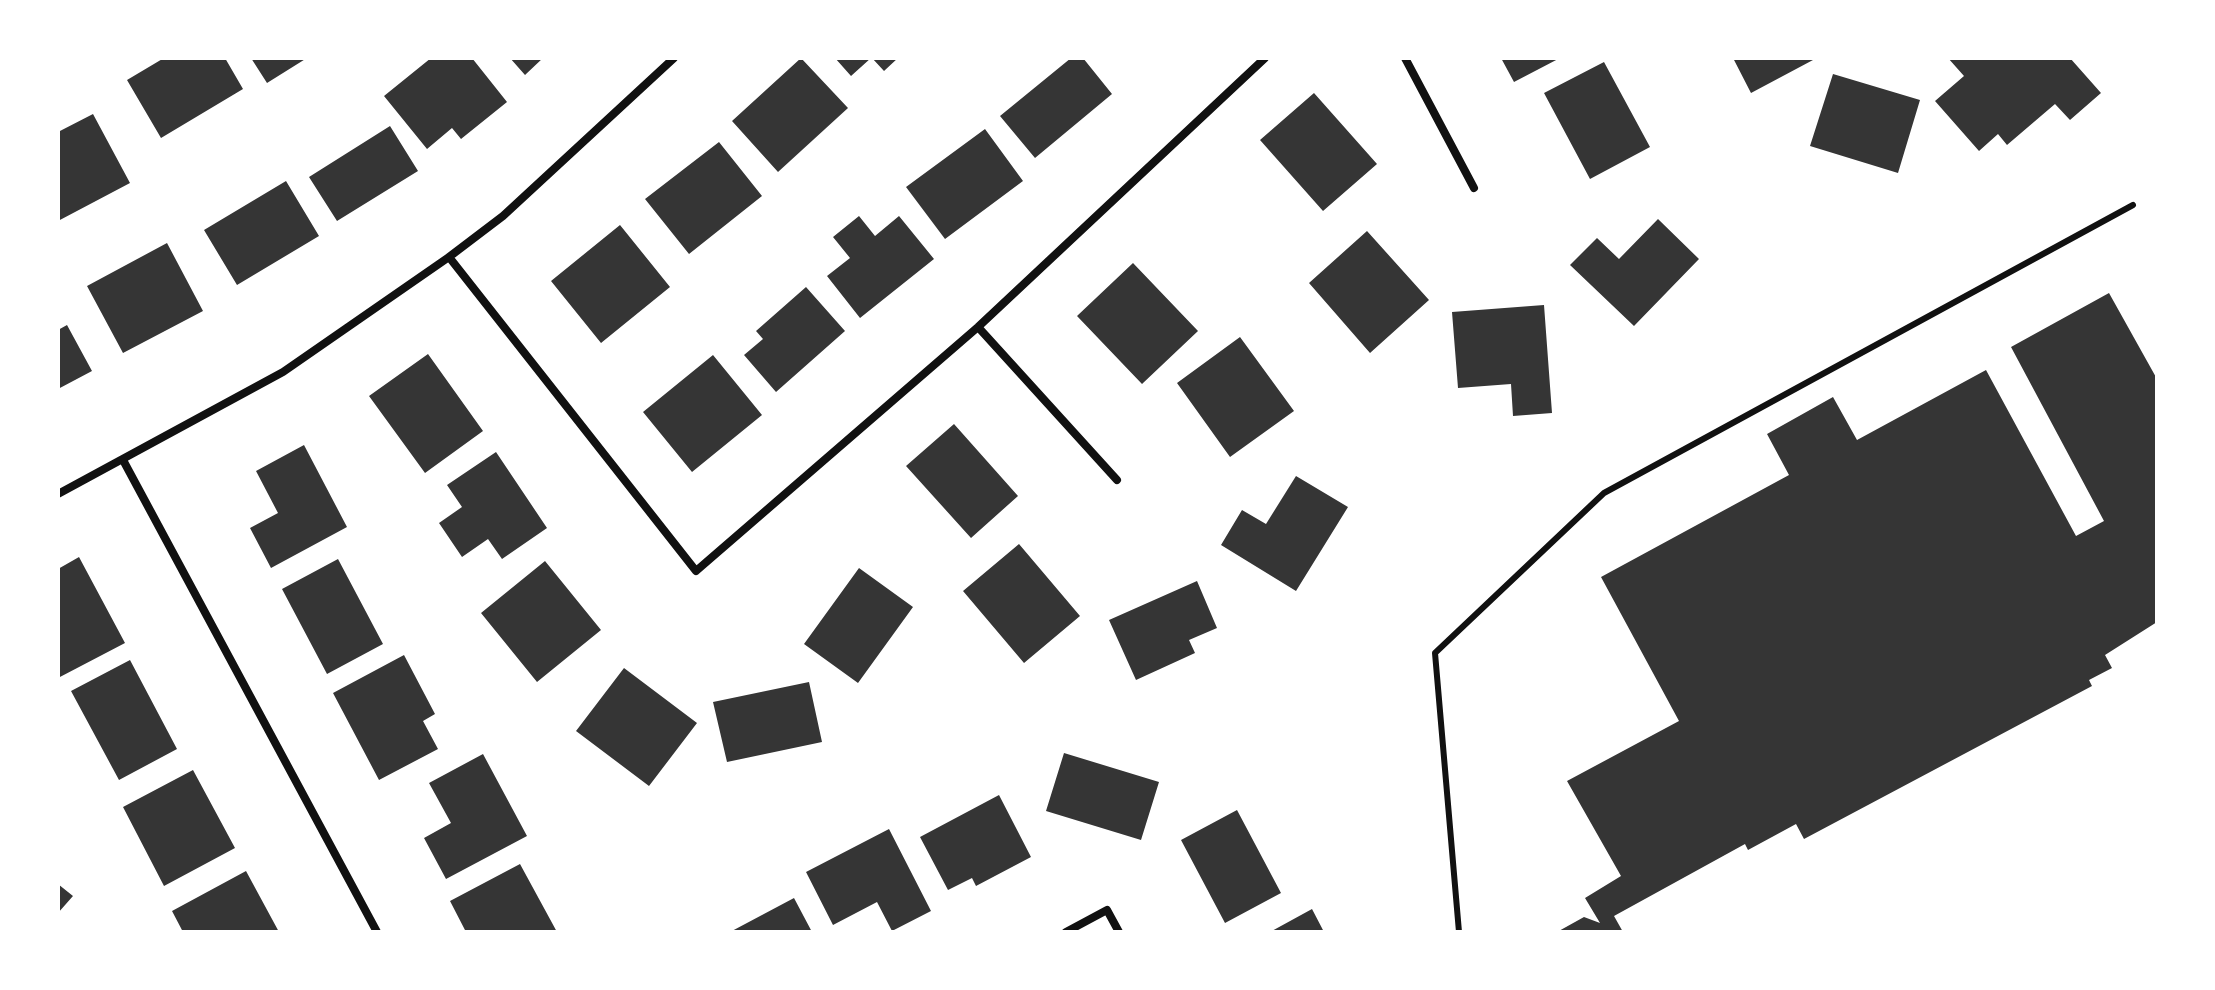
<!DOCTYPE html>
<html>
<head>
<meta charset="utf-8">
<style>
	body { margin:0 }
	#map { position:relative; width:2215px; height:990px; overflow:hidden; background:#fff; font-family:Signika,sans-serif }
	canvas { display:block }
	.frame { position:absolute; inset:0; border:60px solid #fff; pointer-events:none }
</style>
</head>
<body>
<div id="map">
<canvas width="2215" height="990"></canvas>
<div class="frame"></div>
</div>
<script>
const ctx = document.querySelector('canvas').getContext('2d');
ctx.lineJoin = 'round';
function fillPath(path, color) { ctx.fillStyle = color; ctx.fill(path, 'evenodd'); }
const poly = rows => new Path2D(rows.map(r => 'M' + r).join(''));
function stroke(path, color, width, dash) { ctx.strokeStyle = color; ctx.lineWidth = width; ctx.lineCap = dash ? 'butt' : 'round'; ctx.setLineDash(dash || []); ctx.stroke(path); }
const building = poly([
	[164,58,225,58,243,89,161,138,127,80],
	[251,58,307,58,267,83],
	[431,58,472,58,507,102,461,139,452,128,427,149,384,96],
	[510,58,543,58,525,75],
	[801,58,848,108,778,172,732,121],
	[835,58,871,58,851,76],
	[872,58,898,58,884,71],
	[1071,58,1083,58,1112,94,1035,158,1000,116],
	[1501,58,1560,58,1514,82],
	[1733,58,1812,58,1813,60,1751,93],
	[1948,58,2070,58,2101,93,2070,120,2055,104,2007,145,1998,134,1979,151,1935,101,1964,76],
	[1604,62,1650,147,1590,179,1544,93],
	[1833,74,1920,100,1898,173,1810,146],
	[1314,93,1377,164,1323,211,1260,140],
	[93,114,130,183,58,221,58,132],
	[390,126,418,171,337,221,309,177],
	[985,129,1023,181,945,239,906,187],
	[719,142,762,196,689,254,645,199],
	[286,181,319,236,237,285,204,230],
	[859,216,875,236,899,216,934,259,860,318,827,276,850,258,833,237],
	[1658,219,1699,259,1634,326,1570,265,1597,238,1619,259],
	[620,225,670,287,601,343,551,281],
	[1367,231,1429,300,1370,353,1309,283],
	[167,243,203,311,123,353,87,286],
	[1133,263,1198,331,1142,384,1077,316],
	[806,287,845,331,776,392,744,355,763,339,756,331],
	[2109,293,2157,379,2157,622,2105,655,2112,668,2089,680,2092,686,1804,839,1796,824,1748,850,1745,844,1614,916,1623,932,1557,932,1584,917,1600,923,1585,898,1621,876,1567,781,1679,721,1601,577,1789,475,1767,434,1833,397,1857,440,1986,370,2076,536,2104,521,2011,347],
	[1544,305,1552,413,1513,416,1511,384,1458,388,1452,312],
	[67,325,92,371,58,389,58,330],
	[1240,337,1294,411,1230,457,1177,383],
	[428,354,483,431,425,473,369,396],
	[713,355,762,415,692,472,643,412],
	[954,424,1018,496,971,538,906,466],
	[304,445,347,527,271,568,250,528,278,513,256,471],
	[496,452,547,528,502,559,488,539,462,557,439,523,462,507,447,485],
	[1296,476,1348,507,1296,591,1221,545,1242,510,1266,524],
	[1019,544,1080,616,1024,663,963,591],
	[79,557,125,643,58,678,58,569],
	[338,559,383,644,327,674,282,589],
	[545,561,601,630,537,682,481,613],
	[859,568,913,607,858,683,804,644],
	[1197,581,1217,628,1189,640,1195,653,1136,680,1109,620],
	[404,655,435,714,423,721,438,749,379,780,333,693],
	[130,660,177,749,119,780,71,691],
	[624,668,697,723,649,786,576,731],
	[809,682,822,742,727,762,713,702],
	[1064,753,1159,782,1141,840,1046,811],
	[483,754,527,836,446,879,424,838,451,823,429,783],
	[193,770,235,848,164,886,123,807],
	[999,795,1031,857,976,886,972,878,948,890,920,837],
	[1237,810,1281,893,1225,923,1181,840],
	[889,829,931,911,892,931,877,902,833,925,806,872],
	[520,864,557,932,466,932,450,901],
	[246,871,279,932,183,932,172,911],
	[58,884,73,896,58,913],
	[794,898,812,932,730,932],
	[1312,909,1324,932,1270,932]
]);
const service = poly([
	[1459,932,1435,653,1604,493,2133,205]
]);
const minor = poly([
	[1405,58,1474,188],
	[449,257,696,571,978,327,1265,58],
	[978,327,1117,480],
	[123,460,377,932],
	[58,494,283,372,449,257,503,216,674,58],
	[1066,932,1107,910,1119,932]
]);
fillPath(building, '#353535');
stroke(service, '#111', 6);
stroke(minor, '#111', 8);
</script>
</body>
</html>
